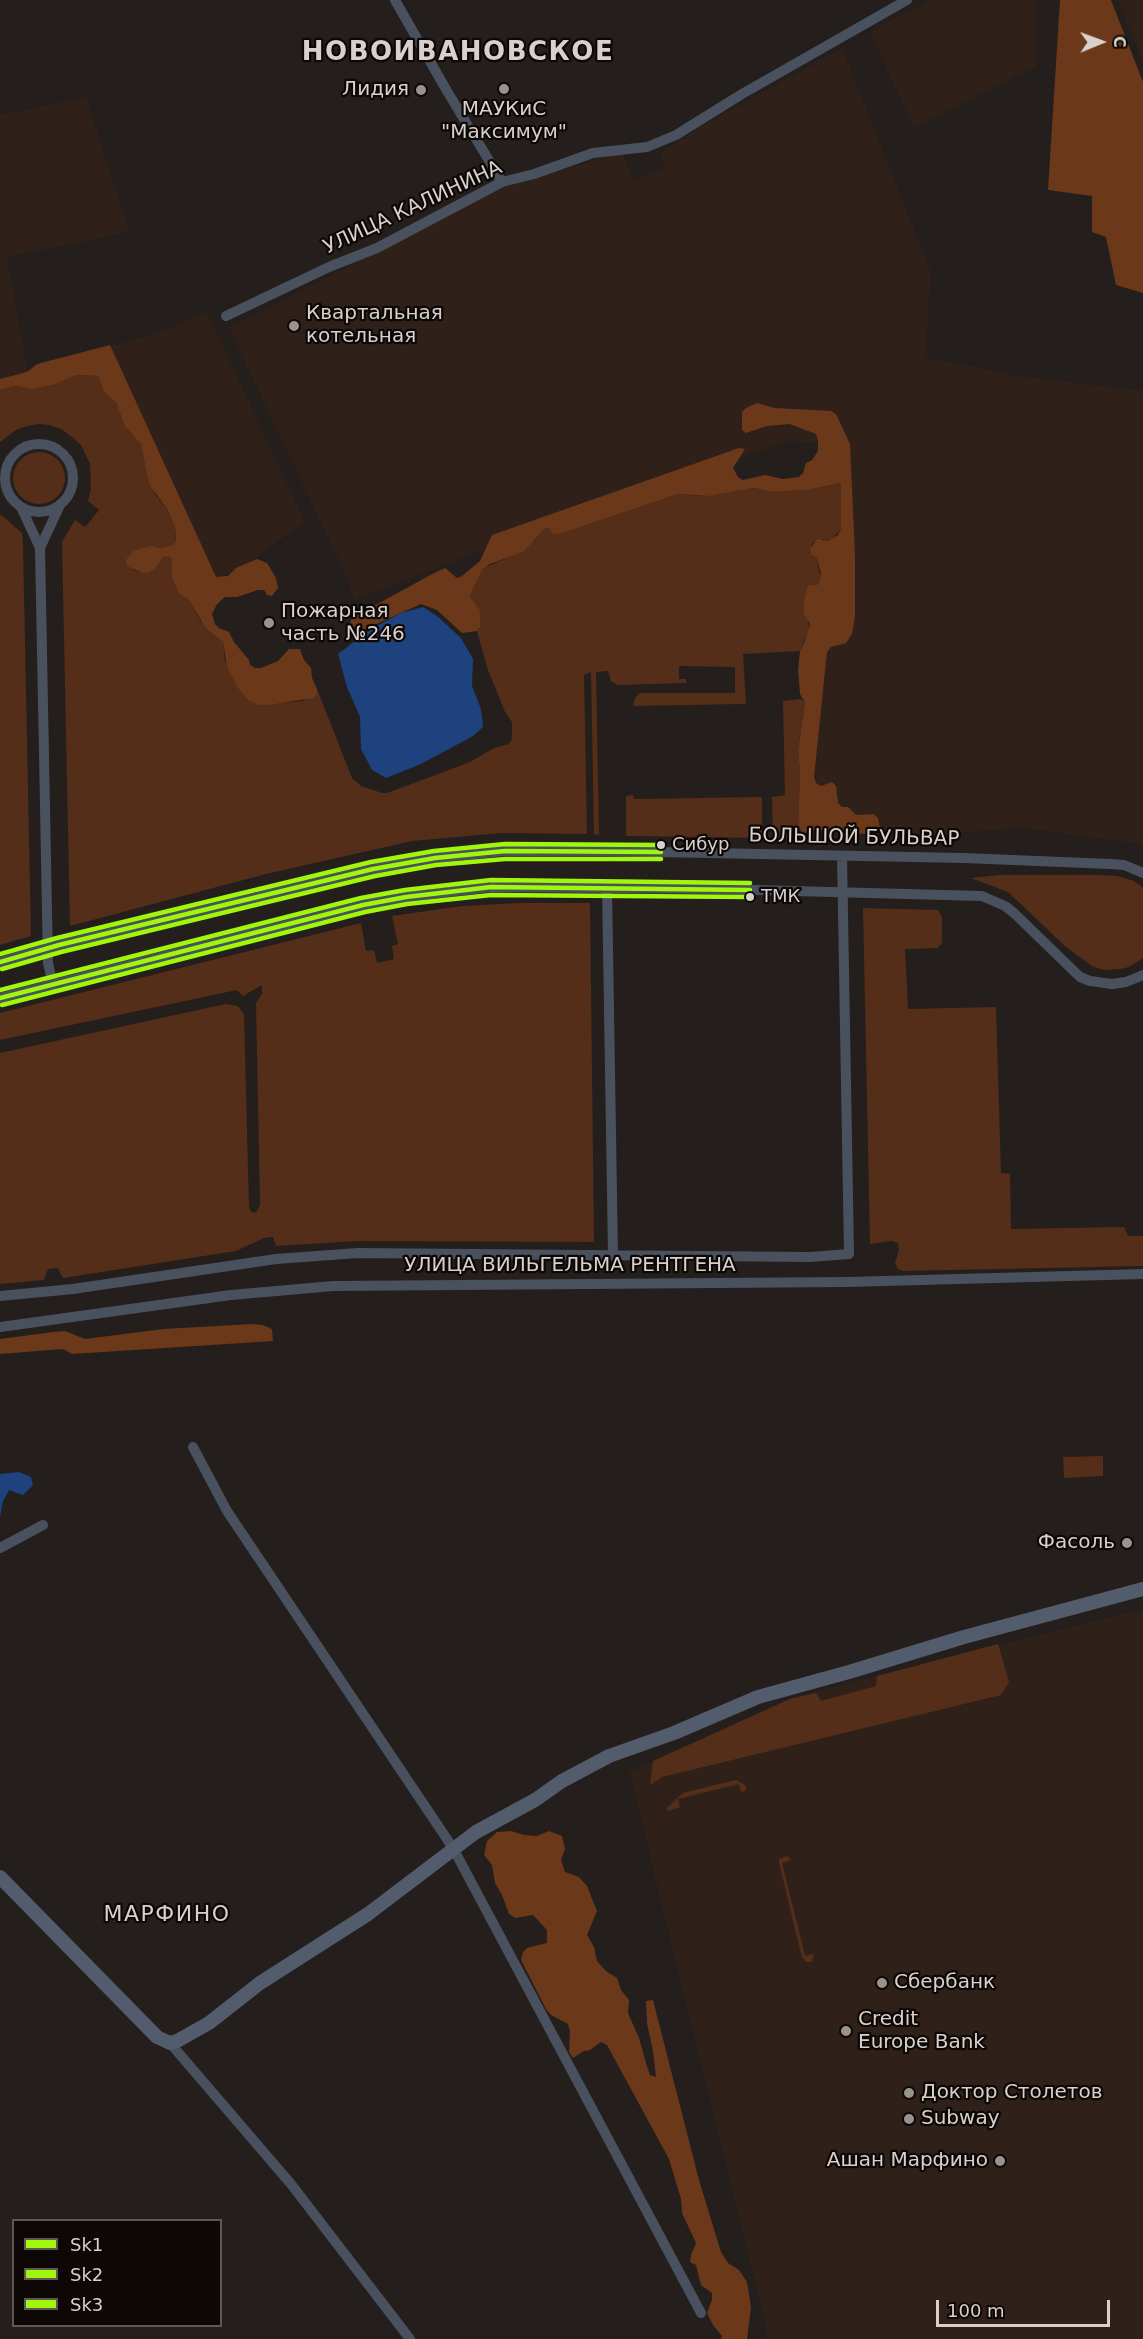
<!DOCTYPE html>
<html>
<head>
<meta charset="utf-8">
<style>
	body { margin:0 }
	#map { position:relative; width:1143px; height:2339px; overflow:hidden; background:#241e1c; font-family:"DejaVu Sans",sans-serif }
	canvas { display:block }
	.legend { position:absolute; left:12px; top:2219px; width:210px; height:108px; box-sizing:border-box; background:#0d0806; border:2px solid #5e5855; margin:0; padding:8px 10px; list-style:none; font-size:18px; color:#d8d0cc }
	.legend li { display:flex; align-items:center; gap:12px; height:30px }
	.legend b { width:30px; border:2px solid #5e5855 }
	.north { position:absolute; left:1071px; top:12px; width:60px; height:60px; -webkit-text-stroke:4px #0d0806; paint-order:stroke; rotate:89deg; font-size:16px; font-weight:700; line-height:24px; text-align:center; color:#d8d0cc }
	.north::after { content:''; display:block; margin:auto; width:21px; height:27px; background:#d8d0cc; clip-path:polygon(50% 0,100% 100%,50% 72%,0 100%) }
	.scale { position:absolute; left:936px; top:2300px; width:174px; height:27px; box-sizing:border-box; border:3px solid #d8d0cc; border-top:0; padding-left:8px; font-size:18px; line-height:21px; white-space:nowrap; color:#d8d0cc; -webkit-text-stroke:4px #0d0806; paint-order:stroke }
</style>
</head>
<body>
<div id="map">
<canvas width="1143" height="2339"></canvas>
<ul class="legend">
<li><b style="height:8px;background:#a1f70c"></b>Sk1</li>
<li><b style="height:8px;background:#a1f70c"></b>Sk2</li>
<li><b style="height:8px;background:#a1f70c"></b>Sk3</li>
</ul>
<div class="north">С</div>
<div class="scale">100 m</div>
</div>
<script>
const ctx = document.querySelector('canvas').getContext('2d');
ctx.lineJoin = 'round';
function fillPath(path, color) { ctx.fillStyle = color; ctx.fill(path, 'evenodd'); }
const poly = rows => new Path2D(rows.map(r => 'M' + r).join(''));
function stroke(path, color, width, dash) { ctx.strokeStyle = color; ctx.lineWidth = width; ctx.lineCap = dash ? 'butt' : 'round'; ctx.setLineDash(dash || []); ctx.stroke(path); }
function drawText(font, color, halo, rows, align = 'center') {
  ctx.font = font + ' "DejaVu Sans",sans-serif'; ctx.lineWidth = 4.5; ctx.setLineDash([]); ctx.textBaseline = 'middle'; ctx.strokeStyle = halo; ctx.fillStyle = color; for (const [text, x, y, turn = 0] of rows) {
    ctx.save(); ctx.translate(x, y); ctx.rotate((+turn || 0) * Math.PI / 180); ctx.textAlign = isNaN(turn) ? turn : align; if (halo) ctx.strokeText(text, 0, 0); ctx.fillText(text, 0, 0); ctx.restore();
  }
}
const built = poly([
	[929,0,1037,0,1036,66,914,128,870,32],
	[1118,0,1143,0,1143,64],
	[842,48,931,272,925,358,998,371,1004,374,1143,391,1143,844,1022,828,931,835,805,826,848,444,789,441,525,534,354,600,348,580,229,328,381,250,491,191,586,163,621,150,634,181,664,167,660,153,702,126],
	[86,97,130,232,7,257,28,373,0,379,0,115],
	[207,312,305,522,244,566,212,581,108,347,166,330],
	[1143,1609,1143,2339,767,2339,767,2329,629,1772,790,1698]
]);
const green = poly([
	[76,375,98,376,104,392,117,404,141,444,155,494,169,512,175,528,176,540,173,545,161,548,156,547,132,569,142,573,157,567,163,557,169,555,172,560,172,578,179,594,189,600,200,620,223,642,225,661,237,687,258,705,302,701,316,694,317,689,352,778,361,786,382,793,387,793,470,762,494,748,509,744,512,739,512,722,505,712,488,670,477,631,480,627,480,610,470,596,482,570,486,567,523,551,545,528,563,533,678,494,701,496,754,488,772,492,808,490,842,483,841,529,833,538,827,541,823,539,813,543,810,549,811,555,816,557,821,579,819,584,814,585,808,618,809,630,800,651,743,654,746,704,633,706,635,698,640,693,735,693,735,667,679,666,679,679,686,679,686,683,618,685,611,681,608,671,596,672,599,835,594,834,591,672,584,675,587,834,501,833,412,841,266,874,70,926,62,542,75,520,85,527,99,510,88,501,91,489,90,464,81,445,72,437,61,429,49,425,39,424,27,426,16,430,0,442,0,390,15,386,32,389,54,385],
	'13 478a26 26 0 1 1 52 0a26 26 0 1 1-52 0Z',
	[0,514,22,533,23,545,31,936,0,945],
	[801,699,805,703,798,750,800,772,798,827,804,833,804,839,773,838,772,797,785,795,783,701],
	[633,795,634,799,762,797,762,838,628,836,626,835,626,796],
	[1000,875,1096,875,1117,876,1134,881,1143,888,1143,958,1129,967,1120,969,1104,970,1092,966,1066,947,1008,892,971,878],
	[519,903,590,903,594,1242,358,1241,276,1246,273,1237,264,1238,236,1251,63,1278,58,1268,48,1269,44,1280,0,1284,0,1053,226,1004,238,1006,244,1014,249,1207,251,1212,256,1213,260,1205,256,1003,262,994,262,985,243,996,237,990,0,1040,0,1013,361,923,366,951,374,950,377,963,394,959,392,946,398,944,392,916,462,906],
	[863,908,938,910,942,917,942,942,938,948,905,949,908,1009,996,1007,1001,1173,1010,1174,1011,1229,1124,1227,1128,1236,1143,1236,1143,1266,903,1271,898,1269,895,1263,899,1250,898,1243,892,1241,870,1244],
	[1103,1456,1103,1476,1064,1478,1063,1457],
	[998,1644,1009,1682,1001,1695,662,1777,650,1785,653,1761,790,1699,816,1693,821,1701,876,1686,877,1676],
	[736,1780,745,1785,747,1790,741,1792,739,1784,678,1799,680,1807,669,1811,666,1809,683,1793],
	[787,1856,791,1860,782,1863,805,1956,814,1954,812,1962,806,1962,802,1957,779,1863,779,1859]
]);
const forest = poly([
	[1060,0,1111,0,1143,82,1143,293,1116,285,1106,237,1092,232,1092,196,1048,190],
	[110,345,216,577,228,576,236,568,257,559,267,563,276,578,278,588,272,596,267,595,264,590,258,590,237,597,225,597,217,604,212,614,215,624,219,628,229,632,234,642,249,660,250,665,255,668,261,668,278,661,289,649,300,649,304,660,311,668,312,678,317,689,317,694,313,698,269,705,258,705,248,700,237,687,227,667,223,642,205,627,189,600,179,594,172,578,172,560,169,556,163,557,157,567,148,573,142,573,127,566,126,560,133,551,150,546,161,548,173,545,176,540,175,528,169,512,149,484,141,444,125,426,117,404,104,392,98,376,76,375,54,385,32,389,15,386,0,390,0,379,27,372,37,364],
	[757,403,774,408,831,411,836,414,850,444,855,557,855,616,852,634,846,643,831,647,827,652,814,777,816,783,821,786,832,782,836,786,838,803,842,807,848,807,856,815,873,814,878,818,880,829,877,832,866,834,814,830,804,833,798,827,800,772,798,750,805,703,800,694,798,670,800,651,805,641,810,624,804,614,804,602,808,586,819,584,821,573,816,557,811,555,810,549,817,539,828,541,838,535,841,529,841,483,808,490,772,492,754,488,707,496,678,494,563,533,552,534,550,529,545,528,523,552,490,564,482,570,470,596,480,610,480,627,477,631,462,633,437,610,421,604,354,634,350,623,352,618,434,573,445,568,457,578,462,576,480,561,492,535,739,448,745,449,733,468,738,477,743,480,765,475,783,479,799,477,803,473,806,463,812,460,818,451,818,440,816,434,790,424,767,426,746,433,742,430,742,412,746,408],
	[252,1324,263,1325,272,1329,273,1341,72,1354,63,1349,0,1354,0,1339,53,1332,65,1331,85,1339,163,1329],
	[511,1831,524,1835,537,1836,549,1831,562,1836,565,1849,561,1860,565,1872,579,1877,587,1886,597,1911,587,1935,594,1947,597,1961,606,1971,617,1978,621,1990,629,2000,628,2013,639,2038,646,2063,650,2075,656,2077,653,2051,647,2023,646,2001,653,2000,699,2180,721,2252,728,2263,739,2270,747,2282,751,2307,747,2339,721,2339,722,2336,713,2325,707,2313,712,2300,712,2293,701,2285,696,2265,690,2262,691,2255,696,2243,682,2213,681,2199,669,2159,607,2045,601,2042,590,2050,584,2051,573,2058,569,2052,570,2031,568,2024,551,2015,546,2009,521,1960,523,1952,527,1948,547,1943,547,1930,533,1915,515,1918,509,1914,502,1895,495,1883,492,1865,484,1855,487,1841,497,1832]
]);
const water = poly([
	[423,607,437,616,461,638,473,659,472,686,481,709,483,727,473,736,421,764,386,778,372,770,361,749,360,717,347,687,338,654,371,629,401,613],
	[19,1472,31,1477,33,1485,23,1495,9,1490,3,1501,0,1517,0,1474]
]);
const street = poly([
	[395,0,447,91,502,182],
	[226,316,329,267,377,248,502,182,534,174,593,153,647,147,676,135,742,94,907,0],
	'5 478a34 34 0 1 1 68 0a34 34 0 1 1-68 0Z',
	[21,507,40,548,48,963,53,985],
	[40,548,60,505],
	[607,887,613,1255],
	[0,962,59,945,373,869,435,858,505,851,606,851,964,858,1111,864,1124,865,1143,873],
	[0,998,363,905,406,897,491,887,718,889,982,896,1005,906,1014,913,1080,977,1090,981,1112,984,1126,982,1143,975],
	[0,1296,73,1289,276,1259,358,1253,810,1257,849,1254,842,856],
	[0,1327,231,1295,333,1286,847,1282,1143,1274],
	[193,1447,227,1511,453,1848,701,2313],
	[0,1548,43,1525],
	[170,2043,291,2184,410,2339]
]);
const secondary = poly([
	[0,1877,157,2037,170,2043,177,2041,209,2023,260,1983,368,1914,476,1832,535,1800,562,1781,609,1756,674,1733,758,1697,849,1672,964,1637,1143,1589]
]);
const bus1 = poly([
	[0,962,59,945,373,869,435,858,505,851,661,852],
	[0,998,363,905,406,897,491,887,750,890]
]);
const bus2 = poly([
	[2,969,61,952,375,876,436,865,505,859,661,859],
	[2,1005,365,912,407,904,491,895,750,897]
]);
const bus3 = poly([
	[0,954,57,938,371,862,434,851,505,844,661,845],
	[0,990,361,898,405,890,491,880,750,883]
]);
const markers = [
	[504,89,6,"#99928e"],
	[421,90,6,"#99928e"],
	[294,326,6,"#99928e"],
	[269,623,6,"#99928e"],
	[661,845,5,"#d8d0cc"],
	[750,897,5,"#d8d0cc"],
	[1127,1543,6,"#99928e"],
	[882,1983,6,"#99928e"],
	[846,2031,6,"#99928e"],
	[909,2093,6,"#99928e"],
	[909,2119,6,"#99928e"],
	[1000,2161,6,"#99928e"]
];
const busNames = [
	["Сибур",672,845],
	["ТМК",761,897]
];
const poiNames = [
	["Лидия",409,90,"right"],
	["МАУКиС",504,110,"center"],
	["\"Максимум\"",504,133,"center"],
	["Квартальная",306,314],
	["котельная",306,337],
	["Пожарная",281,612],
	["часть №246",281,635],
	["Фасоль",1115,1543,"right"],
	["Сбербанк",894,1983],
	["Credit",858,2020],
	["Europe Bank",858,2043],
	["Доктор Столетов",921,2093],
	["Subway",921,2119],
	["Ашан Марфино",988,2161,"right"]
];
const streetNames = [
	["УЛИЦА КАЛИНИНА",413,208,-25],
	["БОЛЬШОЙ БУЛЬВАР",854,838,1],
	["УЛИЦА ВИЛЬГЕЛЬМА РЕНТГЕНА",570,1266]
];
const quarterNames = [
	["МАРФИНО",167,1915]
];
const districtNames = [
	["НОВОИВАНОВСКОЕ",458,53]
];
fillPath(built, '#2f2119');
fillPath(green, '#542e19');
fillPath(forest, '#6c381a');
fillPath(water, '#1d427e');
stroke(street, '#49515e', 10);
stroke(secondary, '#535c6c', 14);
stroke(bus1, '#a1f70c', 4.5);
stroke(bus2, '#a1f70c', 4.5);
stroke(bus3, '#a1f70c', 4.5);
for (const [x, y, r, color] of markers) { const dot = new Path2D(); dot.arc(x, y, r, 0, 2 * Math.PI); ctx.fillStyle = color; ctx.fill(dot); stroke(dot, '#0d0806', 2); }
drawText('18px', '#d8d0cc', '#0d0806', busNames, 'left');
drawText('20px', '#d8d0cc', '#0d0806', poiNames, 'left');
drawText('20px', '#d8d0cc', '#0d0806', streetNames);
ctx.letterSpacing = '1.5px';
drawText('22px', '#d8d0cc', '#0d0806', quarterNames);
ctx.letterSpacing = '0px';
ctx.letterSpacing = '1.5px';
drawText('bold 26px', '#d8d0cc', '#0d0806', districtNames);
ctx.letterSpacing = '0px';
</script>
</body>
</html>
